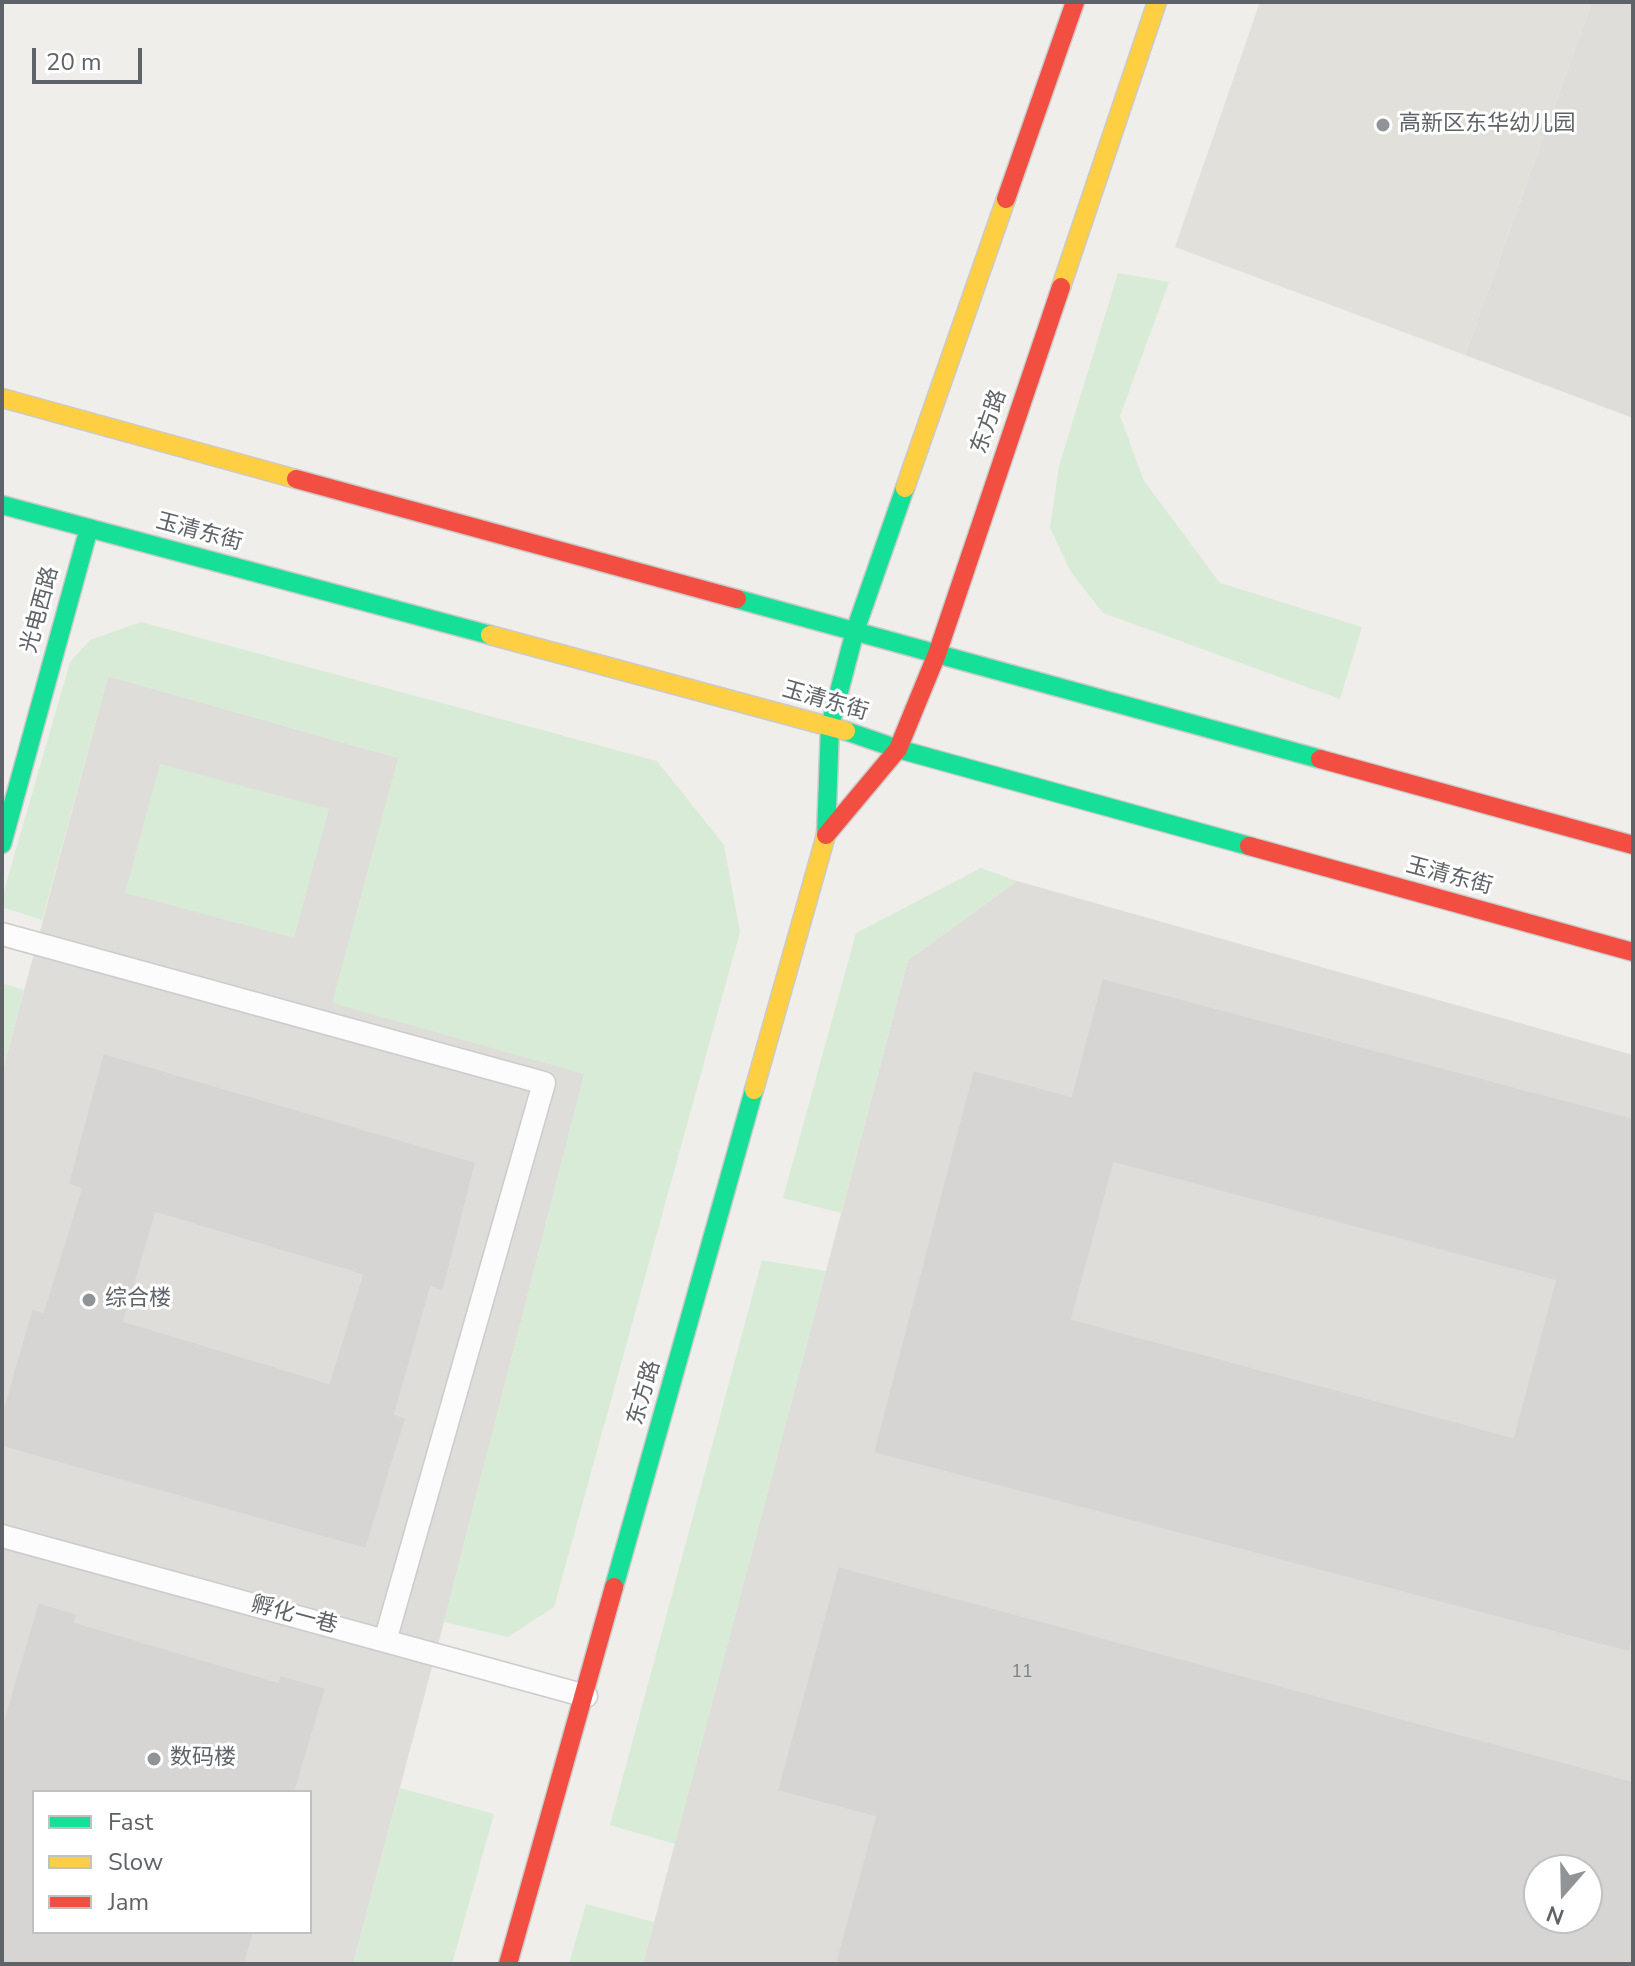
<!DOCTYPE html>
<html>
<head>
<meta charset="utf-8">
<style>
	body { margin:0 }
	#map { position:relative; width:1635px; height:1966px; overflow:hidden; background:#efeeea; font-family:"Nunito Sans",sans-serif }
	canvas { display:block }
	.frame { position:absolute; inset:0; border:4px solid #5f6368; pointer-events:none }
	.legend { position:absolute; left:32px; top:1790px; width:280px; height:144px; box-sizing:border-box; background:#fff; border:2px solid #bfc1c3; margin:0; padding:10px 14px; list-style:none; font-size:24px; color:#5f6368 }
	.legend li { display:flex; align-items:center; gap:16px; height:40px }
	.legend b { width:40px; border:2px solid #bfc1c3 }
	.north { position:absolute; left:1523px; top:1854px; width:80px; height:80px; box-sizing:border-box; background:#fff; border:2px solid #bfc1c3; border-radius:50%; rotate:200deg; font-size:22px; font-weight:700; line-height:32px; text-align:center; color:#5f6368 }
	.north::after { content:''; display:block; margin:auto; width:28px; height:36px; background:#919496; clip-path:polygon(50% 0,100% 100%,50% 72%,0 100%) }
	.scale { position:absolute; left:32px; top:48px; width:110px; height:36px; box-sizing:border-box; border:4px solid #5f6368; border-top:0; padding-left:10px; font-size:24px; line-height:28px; white-space:nowrap; color:#5f6368; -webkit-text-stroke:6px #fff; paint-order:stroke }
</style>
</head>
<body>
<div id="map">
<canvas width="1635" height="1966"></canvas>
<div class="frame"></div>
<ul class="legend">
<li><b style="height:10px;background:#16e098"></b>Fast</li>
<li><b style="height:10px;background:#ffcf43"></b>Slow</li>
<li><b style="height:10px;background:#f24e42"></b>Jam</li>
</ul>
<div class="north">N</div>
<div class="scale">20 m</div>
</div>
<script>
const ctx = document.querySelector('canvas').getContext('2d');
ctx.lineJoin = 'round';
function fillPath(path, color) { ctx.fillStyle = color; ctx.fill(path, 'evenodd'); }
const poly = rows => new Path2D(rows.map(r => 'M' + r).join(''));
function stroke(path, color, width, dash) { ctx.strokeStyle = color; ctx.lineWidth = width; ctx.lineCap = dash ? 'butt' : 'round'; ctx.setLineDash(dash || []); ctx.stroke(path); }
function drawText(font, color, halo, rows, align = 'center') {
  ctx.font = font + ' "Nunito Sans","Noto Sans SC",sans-serif'; ctx.lineWidth = 6; ctx.setLineDash([]); ctx.textBaseline = 'middle'; ctx.strokeStyle = halo; ctx.fillStyle = color; for (const [text, x, y, turn = 0] of rows) {
    ctx.save(); ctx.translate(x, y); ctx.rotate((+turn || 0) * Math.PI / 180); ctx.textAlign = isNaN(turn) ? turn : align; if (halo) ctx.strokeText(text, 0, 0); ctx.fillText(text, 0, 0); ctx.restore();
  }
}
const industrial = poly([
	[1592,2,1633,2,1633,418,1465,355],
	[108,676,522,793,622,927,444,1622,353,1964,2,1964,2,1073],
	[34,1792,310,1792,310,1932,34,1932],
	[1017,881,1633,1055,1633,1964,643,1964,908,960],
	[1539,1870,1587,1870,1587,1918,1539,1918]
]);
const education = poly([
	[1260,2,1592,2,1465,355,1175,247]
]);
const green = poly([
	[1118,273,1169,282,1120,416,1144,481,1220,583,1362,627,1340,699,1103,613,1071,572,1050,528,1059,466],
	[141,622,657,761,724,845,740,932,554,1607,508,1637,444,1622,584,1074,332,1003,398,758,108,676,42,920,2,907,2,898,70,662,90,640],
	[160,764,329,809,294,938,125,893],
	[981,868,1017,881,908,960,841,1213,783,1198,856,933],
	[2,983,24,990,2,1073],
	[762,1260,826,1271,675,1844,610,1825],
	[400,1788,494,1814,452,1964,353,1964],
	[586,1904,654,1922,643,1964,569,1964]
]);
const building = poly([
	[1102,978,1633,1118,1633,1637,1629,1652,873,1453,973,1070,1071,1096,1102,978],
	[1114,1163,1555,1281,1513,1437,1072,1319,1114,1163],
	[103,1053,476,1162,443,1292,431,1287,395,1414,406,1418,366,1549,2,1447,2,1412,32,1308,43,1312,81,1189,68,1184,103,1053],
	[156,1213,362,1275,329,1383,124,1321,156,1213],
	[838,1566,1633,1781,1633,1964,835,1964,875,1817,777,1791,838,1566],
	[1539,1870,1587,1870,1587,1918,1539,1918,1539,1870],
	[38,1602,77,1614,75,1622,278,1682,280,1675,326,1688,295,1792,34,1792,34,1932,254,1932,245,1964,2,1964,2,1725,38,1602]
]);
const lane = poly([
	[2,934,544,1083,385,1641],
	[2,1536,586,1696]
]);
const fast = poly([
	[2,505,490,635],
	[737,599,1320,759],
	[846,731,898,749,1249,846],
	[826,835,830,726,855,631,905,488],
	[2,844,89,528],
	[614,1587,754,1090]
]);
const slow = poly([
	[1061,287,1157,2],
	[2,398,296,479],
	[905,488,1006,199],
	[490,635,846,731],
	[754,1090,826,835]
]);
const jam = poly([
	[1006,199,1075,2],
	[296,479,737,599],
	[1320,759,1633,845],
	[826,835,898,749,937,654,1061,287],
	[1249,846,1633,952],
	[508,1964,614,1587]
]);
const markers = [
	[1383,125,8,"#919496"],
	[89,1300,8,"#919496"],
	[154,1759,8,"#919496"]
];
const numberNames = [
	["11",1022,1673]
];
const poiNames = [
	["高新区东华幼儿园",1399,125],
	["综合楼",105,1300],
	["数码楼",170,1759]
];
const streetNames = [
	["东方路",990,422,-71],
	["玉清东街",199,533,15],
	["光电西路",41,610,-75],
	["玉清东街",825,702,16],
	["玉清东街",1449,877,15],
	["东方路",645,1393,-74],
	["孵化一巷",294,1616,15]
];
fillPath(industrial, '#dfddda');
fillPath(education, '#e2e0da');
fillPath(green, '#d8ebd6');
fillPath(building, '#d6d5d3');
stroke(building, '#deddd9', 2);
stroke(lane, '#cbcccc', 25);
stroke(fast, '#cacacb', 21);
stroke(slow, '#cacacb', 21);
stroke(jam, '#cacacb', 21);
stroke(lane, '#fdfcfc', 22);
stroke(fast, '#16e098', 18);
stroke(slow, '#ffcf43', 18);
stroke(jam, '#f24e42', 18);
for (const [x, y, r, color] of markers) { const dot = new Path2D(); dot.arc(x, y, r, 0, 2 * Math.PI); ctx.fillStyle = color; ctx.fill(dot); stroke(dot, '#fff', 3); }
drawText('18px', '#7e8184', null, numberNames);
drawText('22px', '#5f6368', '#fff', poiNames, 'left');
drawText('22px', '#5f6368', '#fff', streetNames);
</script>
</body>
</html>
